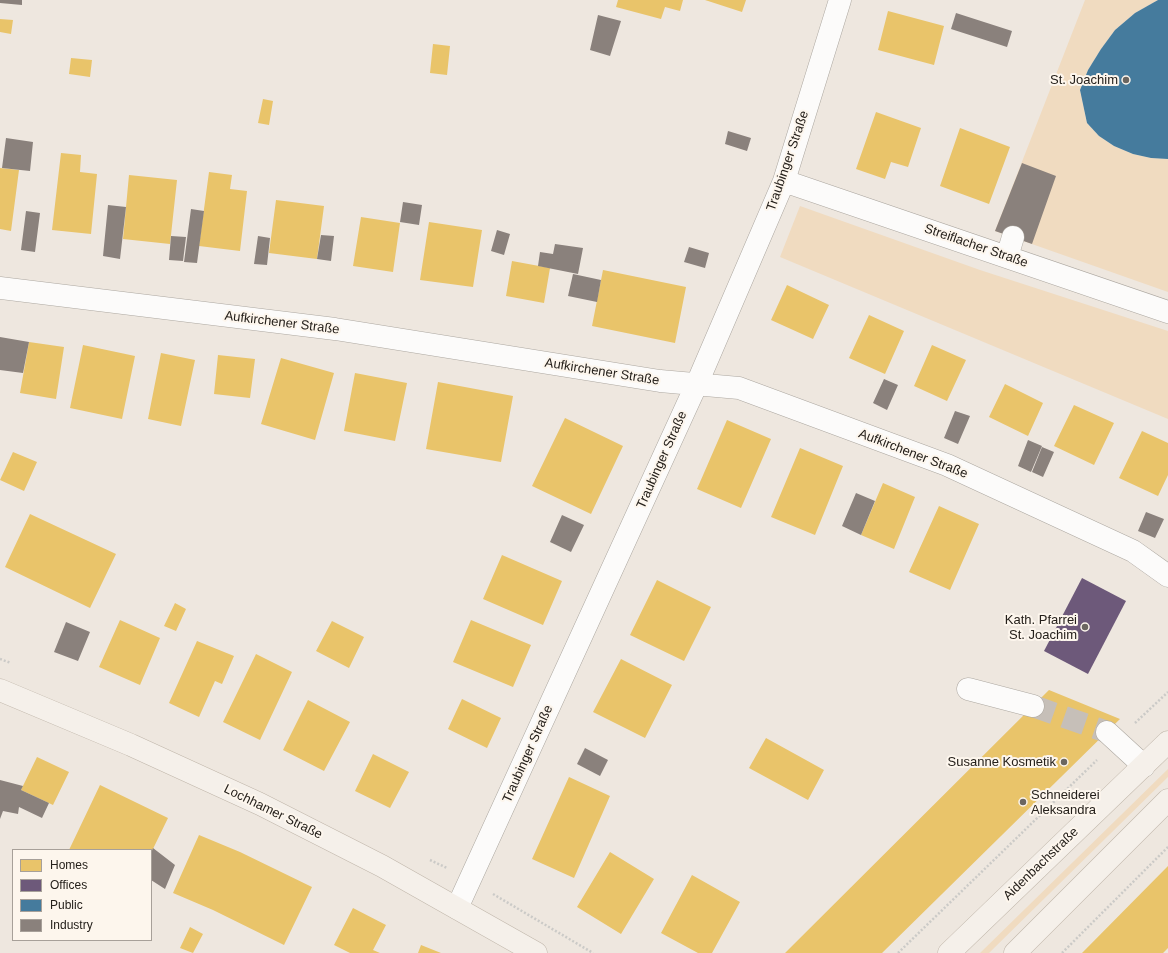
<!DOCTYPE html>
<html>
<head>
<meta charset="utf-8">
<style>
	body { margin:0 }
	#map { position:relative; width:1168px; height:953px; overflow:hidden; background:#eee7df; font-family:Helvetica,sans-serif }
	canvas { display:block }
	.legend { position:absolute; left:12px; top:849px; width:140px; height:92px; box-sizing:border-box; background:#fdf6ed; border:1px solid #a7a099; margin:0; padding:5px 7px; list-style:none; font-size:12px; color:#25201b }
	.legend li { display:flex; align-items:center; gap:8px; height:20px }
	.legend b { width:20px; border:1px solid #a7a099 }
</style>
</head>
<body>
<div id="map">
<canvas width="1168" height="953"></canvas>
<ul class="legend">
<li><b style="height:11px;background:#e9c46a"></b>Homes</li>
<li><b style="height:11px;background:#6d597a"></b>Offices</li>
<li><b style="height:11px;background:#457b9d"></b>Public</li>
<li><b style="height:11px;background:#8a817c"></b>Industry</li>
</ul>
</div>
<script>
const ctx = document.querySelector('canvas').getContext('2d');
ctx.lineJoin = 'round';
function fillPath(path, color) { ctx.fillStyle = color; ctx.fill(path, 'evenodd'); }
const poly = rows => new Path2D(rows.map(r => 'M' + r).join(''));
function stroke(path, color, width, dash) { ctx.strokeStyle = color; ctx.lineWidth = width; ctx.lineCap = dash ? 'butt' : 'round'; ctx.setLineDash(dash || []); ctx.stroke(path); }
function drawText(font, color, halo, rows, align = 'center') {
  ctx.font = font + ' Helvetica,sans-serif'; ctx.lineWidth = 4; ctx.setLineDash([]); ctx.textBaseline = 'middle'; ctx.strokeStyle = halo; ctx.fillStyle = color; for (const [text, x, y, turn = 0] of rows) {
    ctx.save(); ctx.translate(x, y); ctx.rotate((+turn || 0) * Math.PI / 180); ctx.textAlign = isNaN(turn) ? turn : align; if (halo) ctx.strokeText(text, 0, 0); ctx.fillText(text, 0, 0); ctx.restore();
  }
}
const green = poly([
	[1085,0,1158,0,1135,13,1115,30,1101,49,1088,70,1080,90,1087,123,1099,136,1114,146,1133,154,1151,158,1168,159,1168,292,995,231],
	[800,206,980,270,1168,331,1168,419,780,257],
	[1168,769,1168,777,989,953,980,953]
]);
const homes = poly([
	[618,0,683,0,680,11,665,7,661,19,616,7],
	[705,0,746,0,742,12],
	[888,11,944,26,934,65,878,50],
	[0,19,13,20,11,34,0,32],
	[433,44,450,46,447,75,430,73],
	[71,58,92,60,90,77,69,74],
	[263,99,273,101,269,125,258,123],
	[876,112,921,128,908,167,891,162,885,179,856,169],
	[960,128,1010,147,989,204,940,186],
	[61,153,81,155,80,172,97,174,91,234,52,230],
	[0,168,19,170,11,231,0,229],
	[209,172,232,175,230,189,247,191,240,251,199,246],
	[129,175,177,180,170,244,123,239],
	[276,200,324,206,317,259,269,253],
	[361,217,400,223,393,272,353,266],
	[429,222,482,230,473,287,420,280],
	[512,261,550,268,544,303,506,296],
	[603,270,686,287,675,343,592,326],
	[787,285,829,305,813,339,771,320],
	[869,315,904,331,885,374,849,358],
	[29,342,64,347,56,399,20,393],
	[83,345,135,356,122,419,70,408],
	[932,345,966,360,947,401,914,386],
	[161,353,195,360,181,426,148,419],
	[218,355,255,359,250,398,214,394],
	[281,358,334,373,315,440,261,424],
	[355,373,407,383,395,441,344,431],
	[438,382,513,396,501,462,426,449],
	[1005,384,1043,403,1028,436,989,417],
	[1074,405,1114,423,1094,465,1054,446],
	[565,418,623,446,591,514,532,486],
	[727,420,771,439,741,508,697,489],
	[1142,431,1168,443,1168,475,1158,496,1119,478],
	[800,448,843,466,815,535,771,517],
	[13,452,37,462,24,491,0,480],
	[883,483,915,497,894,549,861,535],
	[939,506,979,524,950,590,909,572],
	[30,514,116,554,90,608,5,567],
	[502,555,562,581,543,625,483,599],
	[657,580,711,607,684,661,630,635],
	[175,603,186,609,176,631,164,626],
	[120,620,160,638,140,685,99,667],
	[471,620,531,645,513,687,453,662],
	[332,621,364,637,349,668,316,651],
	[197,641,234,656,222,684,215,681,199,717,169,703],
	[256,654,292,672,260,740,223,722],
	[621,659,672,685,645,738,593,712],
	[1049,690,1120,719,882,953,785,953],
	[462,699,501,718,487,748,448,729],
	[308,700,350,722,324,771,283,750],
	[766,738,824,770,808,800,749,768],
	[373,754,409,772,390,808,355,791],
	[37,757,69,772,53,805,21,790],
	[569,777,610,796,574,878,532,859],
	[100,785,168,818,151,853,151,850,69,850],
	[199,835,240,852,312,887,284,945,213,910,173,893],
	[610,852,654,879,621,934,577,907],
	[1168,866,1168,948,1163,953,1082,953],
	[692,875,740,902,712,953,698,953,661,933],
	[353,908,386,925,373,950,380,953,350,953,334,945],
	[190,927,203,934,193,953,180,948],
	[421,945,441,953,418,953]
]);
const offices = poly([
	[1082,578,1126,601,1088,674,1044,651]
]);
const public = poly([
	[1158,0,1168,0,1168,159,1151,158,1133,154,1114,146,1099,136,1087,123,1080,90,1088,70,1101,49,1115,30,1135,13]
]);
const industry = poly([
	[0,0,22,0,22,5,0,3],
	[956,13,1012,31,1007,47,951,29],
	[598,15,621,21,610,56,590,50],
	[728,131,751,138,747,151,725,144],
	[6,138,33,142,30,171,2,168],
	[1022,163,1056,176,1032,244,995,231],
	[403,202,422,205,419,225,400,222],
	[108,205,126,207,120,259,103,256],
	[191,209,204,211,197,263,184,262],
	[26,211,40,213,35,252,21,250],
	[497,230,510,234,504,255,491,251],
	[321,235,334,236,331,261,317,259],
	[171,236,186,237,183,261,169,260],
	[258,236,270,238,267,265,254,264],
	[555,244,583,248,578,274,538,266,540,252,553,254],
	[689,247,709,253,705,268,684,262],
	[573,274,601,280,597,302,568,296],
	[0,337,29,342,23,373,0,370],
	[884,379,898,385,887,410,873,403],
	[955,411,970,416,958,444,944,438],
	[1028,440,1042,446,1031,472,1018,466],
	[1042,447,1054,452,1043,477,1032,472],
	[856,493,875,501,861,535,842,526],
	[1146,512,1164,519,1155,538,1138,531],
	[562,515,584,525,571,552,550,542],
	[66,622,90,632,78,661,54,652],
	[585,748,608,760,600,776,577,764],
	[0,780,23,786,21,790,49,803,42,818,19,807,18,814,3,811,0,819],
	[153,848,175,865,165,889,151,880,151,853]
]);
const minorTunnel = poly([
	[1033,706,1107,732]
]);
const path = poly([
	[0,659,11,663],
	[1135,723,1168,692],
	[430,860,447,868],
	[493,894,593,953],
	[898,953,1097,760],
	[1062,953,1168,847]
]);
const minor = poly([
	[784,181,1168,312],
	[1007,257,1013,237],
	[0,288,335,329,660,381,739,388,947,465,1133,551,1168,576],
	[968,689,1033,706],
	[1107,732,1144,766],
	[457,908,699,379,784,181,840,0]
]);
const major = poly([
	[0,690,131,745,260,804,382,866,536,953],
	[949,953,1168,742],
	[1015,953,1168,800]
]);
const markers = [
	[1126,80,4,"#6b6660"],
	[1085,627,4,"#6b6660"],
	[1064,762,4,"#6b6660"],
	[1023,802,4,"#6b6660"]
];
const poiNames = [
	["St. Joachim",1118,80],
	["Kath. Pfarrei",1077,620],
	["St. Joachim",1077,635],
	["Susanne Kosmetik",1056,762],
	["Schneiderei",1031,795,"left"],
	["Aleksandra",1031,810,"left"]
];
const streetNames = [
	["Traubinger Straße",788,161,-71],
	["Streiflacher Straße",976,246,19],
	["Aufkirchener Straße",282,323,7],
	["Aufkirchener Straße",602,372,9],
	["Aufkirchener Straße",913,454,21],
	["Traubinger Straße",662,460,-66],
	["Traubinger Straße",528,754,-66],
	["Lochhamer Straße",273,812,26],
	["Aidenbachstraße",1041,864,-44]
];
fillPath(green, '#f0dbc0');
fillPath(homes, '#e9c46a');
fillPath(offices, '#6d597a');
fillPath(public, '#457b9d');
fillPath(industry, '#8a817c');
stroke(minorTunnel, '#c6bfb8', 22, [22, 11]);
stroke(minor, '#aca7a0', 23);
stroke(major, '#bfb5a9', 23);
stroke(path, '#cbcac7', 2.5, [2, 2]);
stroke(minor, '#fcfbfa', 22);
stroke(major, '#f5f0ea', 22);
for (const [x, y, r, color] of markers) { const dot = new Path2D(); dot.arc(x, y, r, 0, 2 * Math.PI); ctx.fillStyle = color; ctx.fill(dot); stroke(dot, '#fdf6ed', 1.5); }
drawText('13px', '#25201b', '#fdf6ed', poiNames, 'right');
drawText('13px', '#25201b', '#fdf6ed', streetNames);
</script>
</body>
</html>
